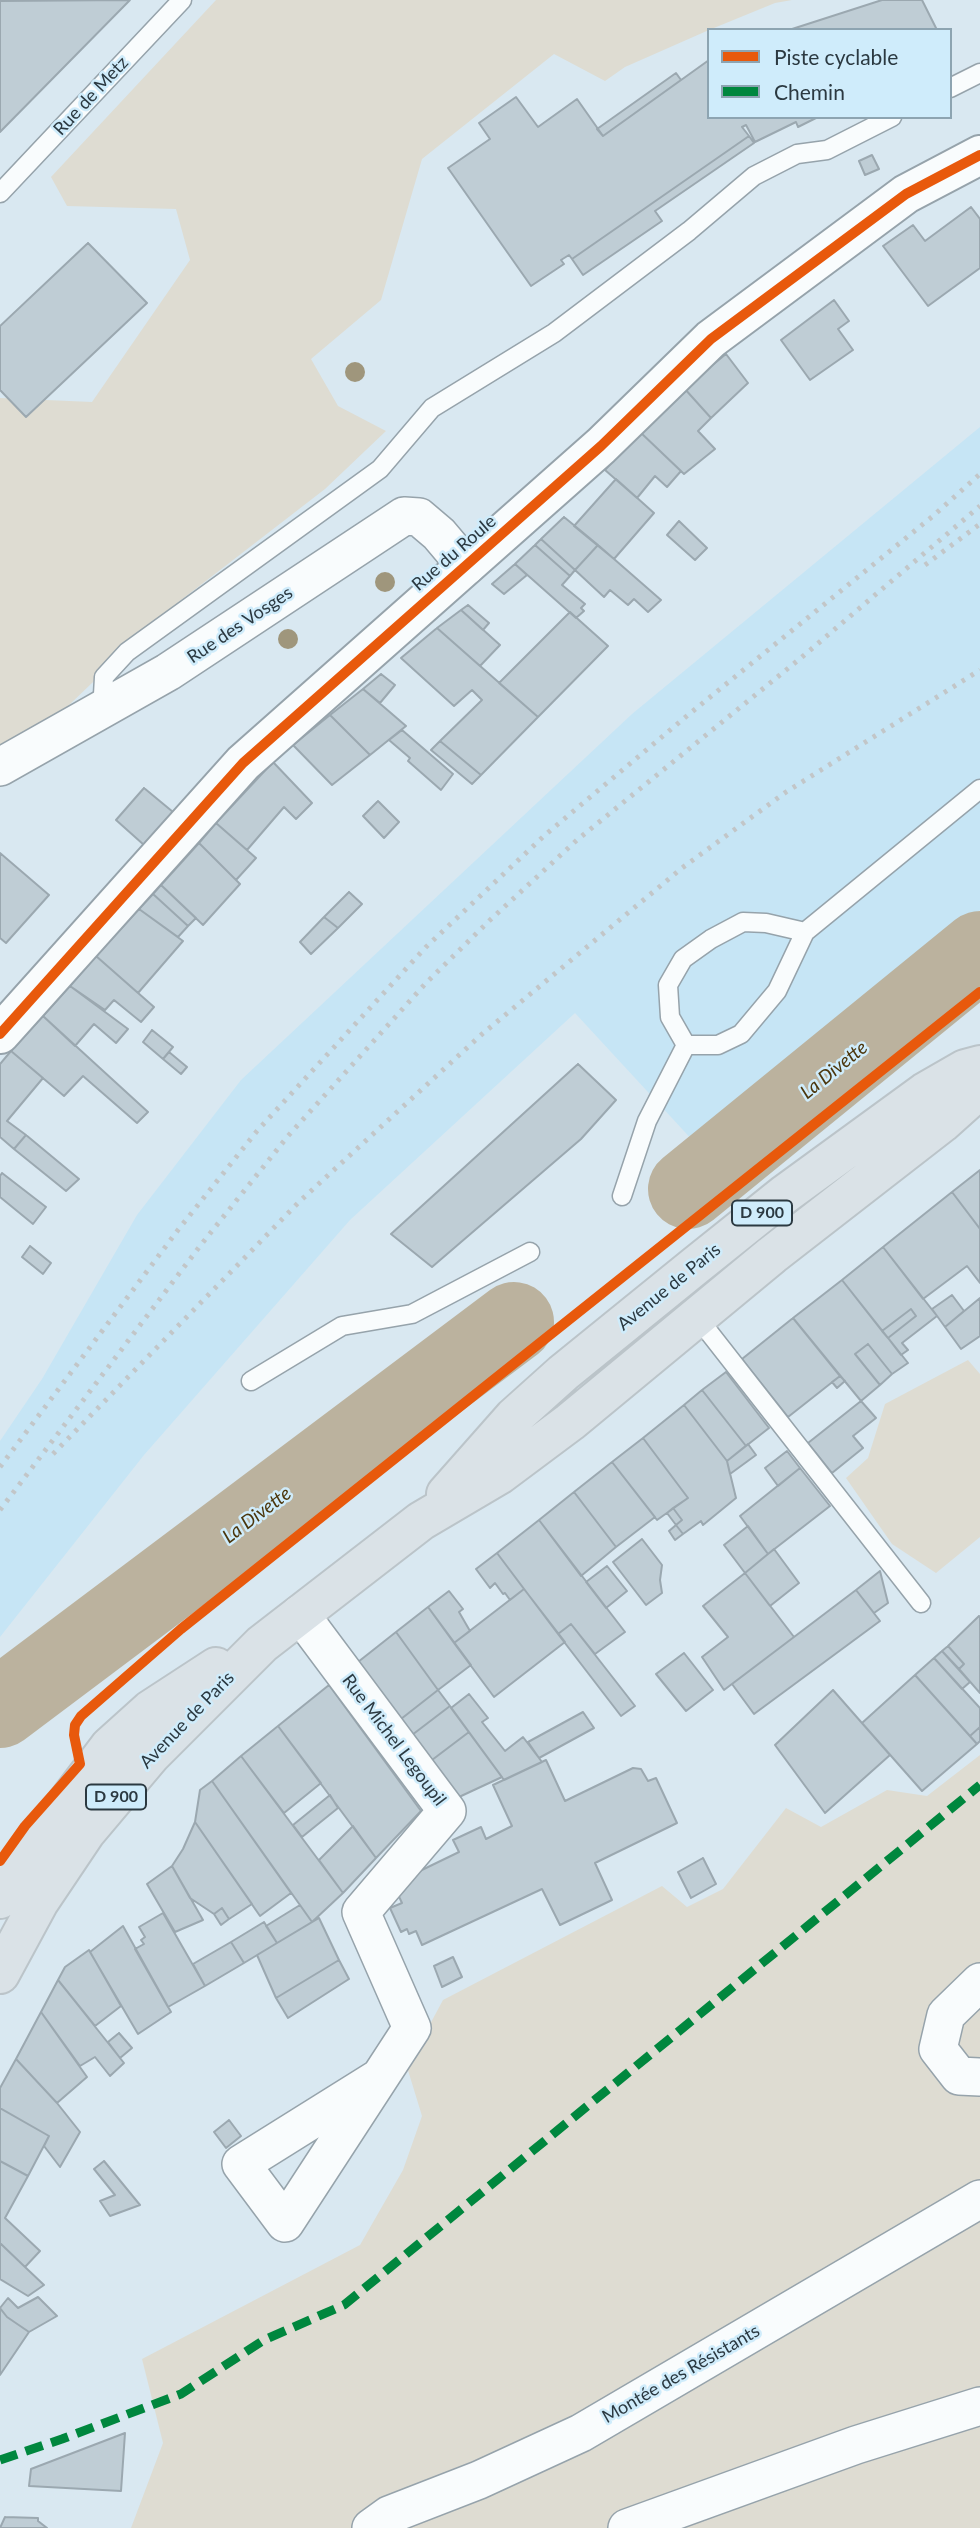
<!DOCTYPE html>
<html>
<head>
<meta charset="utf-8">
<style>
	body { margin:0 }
	#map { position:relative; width:980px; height:2528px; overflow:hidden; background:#d9e8f1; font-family:Lato,sans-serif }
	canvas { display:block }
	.legend { position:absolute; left:707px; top:28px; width:245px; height:91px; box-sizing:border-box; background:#cfecfb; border:2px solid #8da4b1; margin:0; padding:9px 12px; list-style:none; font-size:21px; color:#2b3941 }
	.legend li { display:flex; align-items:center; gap:14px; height:35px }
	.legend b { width:35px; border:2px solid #8da4b1 }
</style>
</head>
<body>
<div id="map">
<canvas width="980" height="2528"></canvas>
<ul class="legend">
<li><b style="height:9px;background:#e8590c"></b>Piste cyclable</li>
<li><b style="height:9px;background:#00873e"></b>Chemin</li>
</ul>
</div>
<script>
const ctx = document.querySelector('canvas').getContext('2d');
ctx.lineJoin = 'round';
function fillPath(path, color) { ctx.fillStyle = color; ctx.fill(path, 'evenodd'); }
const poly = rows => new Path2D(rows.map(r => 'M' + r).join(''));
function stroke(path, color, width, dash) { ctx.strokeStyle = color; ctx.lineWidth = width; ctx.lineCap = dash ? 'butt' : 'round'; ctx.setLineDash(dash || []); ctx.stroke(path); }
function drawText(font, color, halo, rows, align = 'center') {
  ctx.font = font + ' Lato,sans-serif'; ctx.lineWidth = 5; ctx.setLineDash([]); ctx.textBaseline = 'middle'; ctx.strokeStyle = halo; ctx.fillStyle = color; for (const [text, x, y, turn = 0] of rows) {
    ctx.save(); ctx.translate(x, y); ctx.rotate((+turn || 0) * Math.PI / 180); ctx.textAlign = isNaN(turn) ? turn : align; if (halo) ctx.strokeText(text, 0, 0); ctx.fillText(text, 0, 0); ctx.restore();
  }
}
const built = poly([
	[980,427,980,910,695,1143,575,1013,350,1220,144,1455,0,1637,0,1441,42,1379,137,1215,241,1080,632,714]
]);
const green = poly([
	[216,0,792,0,775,3,709,30,625,67,605,81,554,54,422,159,381,300,311,359,338,406,386,431,325,489,167,611,42,731,0,748,0,398,92,402,190,260,176,209,67,206,51,177],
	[968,1360,980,1374,980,1537,936,1573,892,1544,846,1478,868,1458,885,1404],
	[980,1755,980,2528,131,2528,163,2443,142,2359,360,2245,403,2170,422,2116,407,2067,443,2000,662,1886,687,1907,723,1889,786,1808,821,1827,887,1790,927,1796]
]);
const river = poly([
	[688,1189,980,951],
	[0,1708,514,1322]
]);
const building = poly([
	[130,0,0,132,0,1,130,0],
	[882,0,922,0,937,30,789,30,882,0],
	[709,60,709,117,818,117,798,127,796,122,755,142,746,125,742,127,749,136,572,259,569,255,561,260,564,264,531,286,448,168,490,139,479,123,516,97,538,127,577,99,603,136,709,60],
	[676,73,681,80,603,136,597,129,676,73],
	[749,136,754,143,655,211,662,221,583,275,572,259,749,136],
	[872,155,879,169,865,175,859,161,872,155],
	[971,207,980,219,980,268,928,306,883,246,913,225,925,241,971,207],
	[88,243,147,303,26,417,0,390,0,326,88,243],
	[834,300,849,321,838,329,853,350,810,380,781,340,834,300],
	[726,354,748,383,711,418,684,388,726,354],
	[684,388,711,418,698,431,715,449,684,474,639,431,684,388],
	[639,431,681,471,667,487,655,476,637,498,605,470,639,431],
	[616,479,654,513,614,559,574,526,616,479],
	[564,517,598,545,575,570,541,539,564,517],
	[679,521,707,548,695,560,667,535,679,521],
	[541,539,575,570,570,576,535,545,541,539],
	[535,545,570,576,562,585,585,604,581,608,584,611,576,618,515,564,535,545],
	[598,545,661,600,648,612,634,599,628,605,610,590,604,597,575,570,598,545],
	[515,564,527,575,504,594,492,584,515,564],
	[468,605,489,623,483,630,461,610,468,605],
	[461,610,500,645,480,666,437,628,461,610],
	[570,612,608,646,538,717,499,683,570,612],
	[437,628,538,717,481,775,440,741,482,700,472,690,454,706,401,658,437,628],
	[381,674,395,685,380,703,363,689,381,674],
	[363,689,406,726,370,755,330,715,363,689],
	[330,715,370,755,332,785,293,745,330,715],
	[402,730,453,774,441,790,408,761,410,758,389,740,402,730],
	[440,741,481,775,472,784,431,750,440,741],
	[273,762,312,803,296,819,284,807,247,850,216,823,273,762],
	[144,788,173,812,144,845,116,820,144,788],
	[378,801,399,822,384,838,363,816,378,801],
	[216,823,256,858,236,880,199,843,216,823],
	[199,843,240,884,203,925,161,885,199,843],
	[0,853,49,895,6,943,0,938,0,853],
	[161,885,196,918,188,926,153,894,161,885],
	[349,892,362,904,338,928,324,917,349,892],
	[153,894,188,926,178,937,139,909,153,894],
	[139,909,183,941,138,993,96,956,139,909],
	[324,917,338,928,311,954,300,942,324,917],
	[96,956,154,1007,141,1022,114,1000,105,1010,70,986,96,956],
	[70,986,128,1029,116,1043,94,1024,75,1046,43,1016,70,986],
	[43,1016,148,1112,137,1123,83,1076,64,1096,11,1051,43,1016],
	[152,1030,173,1047,163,1059,143,1042,152,1030],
	[11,1051,43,1078,7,1121,26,1135,14,1149,0,1137,0,1064,11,1051],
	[169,1052,187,1067,181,1074,163,1059,169,1052],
	[578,1064,616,1100,581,1139,432,1267,391,1234,578,1064],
	[26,1135,79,1179,66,1191,14,1149,26,1135],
	[980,1170,980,1229,952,1192,980,1170],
	[2,1173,46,1207,33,1224,0,1197,0,1176,2,1173],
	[952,1192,980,1229,980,1283,967,1266,923,1299,883,1247,952,1192],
	[30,1246,51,1263,43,1274,22,1257,30,1246],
	[883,1247,937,1316,902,1343,908,1350,901,1355,888,1338,916,1316,911,1309,882,1331,842,1280,883,1247],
	[842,1280,908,1363,892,1374,868,1344,855,1354,880,1385,861,1401,793,1318,842,1280],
	[952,1295,964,1311,945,1327,932,1309,952,1295],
	[980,1298,980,1336,961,1349,945,1327,980,1298],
	[911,1309,916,1316,888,1338,882,1331,911,1309],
	[793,1318,840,1376,788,1417,742,1359,793,1318],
	[868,1344,892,1374,880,1385,855,1354,868,1344],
	[726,1372,769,1428,746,1446,702,1390,726,1372],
	[840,1376,845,1381,837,1388,832,1382,840,1376],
	[702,1390,746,1446,727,1461,684,1405,702,1390],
	[861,1401,876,1418,853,1436,863,1448,832,1473,808,1443,861,1401],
	[684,1405,727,1461,736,1498,703,1525,701,1521,683,1534,676,1525,682,1520,673,1508,688,1498,643,1438,684,1405],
	[643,1438,688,1498,657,1520,612,1462,643,1438],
	[748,1444,756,1455,730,1474,727,1461,748,1444],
	[787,1451,800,1468,778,1486,765,1468,787,1451],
	[612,1462,655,1517,616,1547,574,1492,612,1462],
	[800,1468,830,1506,768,1554,740,1516,800,1468],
	[574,1492,616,1547,581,1576,539,1520,574,1492],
	[673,1508,682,1520,676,1525,667,1513,673,1508],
	[539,1520,625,1632,595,1654,571,1624,558,1634,497,1553,539,1520],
	[676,1525,683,1534,675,1540,669,1531,676,1525],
	[748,1526,768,1554,745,1573,724,1545,748,1526],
	[642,1539,662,1565,660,1580,662,1593,646,1605,613,1562,642,1539],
	[774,1549,799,1583,770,1606,745,1573,774,1549],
	[497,1553,524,1589,510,1600,505,1593,503,1594,495,1583,490,1588,476,1569,497,1553],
	[607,1566,627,1591,606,1608,586,1582,607,1566],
	[880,1571,888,1603,874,1613,856,1590,880,1571],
	[745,1573,794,1637,724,1690,702,1657,728,1637,703,1606,745,1573],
	[524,1589,565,1642,494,1697,454,1643,524,1589],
	[856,1590,880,1621,754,1714,732,1684,856,1590],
	[449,1591,463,1609,459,1612,470,1631,454,1643,428,1607,449,1591],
	[428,1607,471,1665,438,1690,396,1632,428,1607],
	[979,1616,980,1617,980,1693,959,1669,964,1664,948,1646,979,1616],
	[571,1624,635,1706,621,1716,558,1634,571,1624],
	[396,1632,438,1690,401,1719,358,1662,396,1632],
	[948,1646,964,1664,959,1669,942,1651,948,1646],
	[942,1651,970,1682,962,1689,934,1658,942,1651],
	[684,1653,713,1690,686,1711,656,1674,684,1653],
	[934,1658,980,1708,980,1727,970,1736,915,1675,934,1658],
	[915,1675,977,1744,922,1791,862,1723,915,1675],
	[329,1685,421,1811,376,1858,278,1726,329,1685],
	[438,1690,450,1706,412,1735,401,1719,438,1690],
	[833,1690,890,1755,825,1813,775,1745,833,1690],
	[469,1694,488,1718,482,1722,505,1751,523,1737,542,1762,504,1780,451,1708,469,1694],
	[450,1706,469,1732,432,1760,412,1735,450,1706],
	[583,1712,594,1728,539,1758,528,1742,583,1712],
	[278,1726,321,1783,284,1813,241,1756,278,1726],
	[980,1727,980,1741,977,1744,970,1736,980,1727],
	[469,1732,502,1777,459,1797,432,1760,469,1732],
	[241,1756,343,1893,312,1922,212,1781,241,1756],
	[546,1760,565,1801,633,1768,641,1769,648,1781,656,1778,677,1823,595,1863,612,1900,560,1925,542,1889,422,1945,416,1931,409,1934,407,1929,401,1932,390,1908,402,1903,393,1884,459,1852,453,1840,481,1827,486,1839,512,1826,493,1785,546,1760],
	[212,1781,291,1893,260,1916,195,1822,200,1790,212,1781],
	[330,1795,338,1808,302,1837,293,1825,330,1795],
	[195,1822,252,1904,229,1919,222,1908,214,1914,190,1898,172,1866,183,1849,195,1822],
	[353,1826,376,1858,343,1893,319,1860,353,1826],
	[703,1858,716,1884,691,1898,678,1872,703,1858],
	[172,1866,203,1920,175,1932,147,1884,172,1866],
	[300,1905,312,1922,277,1943,266,1926,300,1905],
	[222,1908,229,1919,221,1925,214,1914,222,1908],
	[163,1913,205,1986,168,2007,135,1949,144,1944,141,1940,145,1937,139,1927,163,1913],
	[319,1918,339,1960,276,1998,257,1955,319,1918],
	[264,1922,277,1943,244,1963,231,1942,264,1922],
	[123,1926,171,2012,138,2034,90,1952,123,1926],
	[231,1942,244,1963,205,1986,193,1964,231,1942],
	[89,1950,121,2006,95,2026,58,1980,65,1967,89,1950],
	[453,1957,462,1977,442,1987,434,1966,453,1957],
	[339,1960,349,1979,288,2018,276,1998,339,1960],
	[58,1980,124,2063,110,2076,95,2057,80,2066,41,2012,58,1980],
	[41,2012,87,2077,57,2103,16,2059,41,2012],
	[119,2033,132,2048,120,2058,108,2042,119,2033],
	[16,2059,57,2103,80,2132,60,2167,44,2146,49,2136,0,2108,0,2088,16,2059],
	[0,2108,49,2136,28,2176,0,2161,0,2108],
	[229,2120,241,2136,226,2148,214,2132,229,2120],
	[0,2161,28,2176,5,2218,40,2251,25,2267,0,2243,0,2161],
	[104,2161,140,2205,110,2216,100,2201,115,2195,94,2169,104,2161],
	[0,2243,25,2267,44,2285,28,2296,0,2279,0,2243],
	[38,2297,57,2316,29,2332,7,2317,0,2308,8,2298,18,2308,38,2297],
	[0,2308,7,2317,29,2332,0,2375,0,2308],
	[125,2433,121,2491,29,2486,31,2469,125,2433],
	[5,2517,38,2518,38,2521,47,2528,0,2528,5,2517]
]);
const service = poly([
	[950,88,980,73],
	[0,193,182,0],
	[102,712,104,677,127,652,380,469,432,408,554,333,689,231,754,176,797,154,827,150,892,117],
	[686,1045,670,1017,668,985,683,959,711,939,743,922,766,923,805,932],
	[622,1196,647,1121,686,1045,718,1045,741,1034,777,991,805,932,980,789],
	[697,1317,921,1603],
	[251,1381,342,1326,412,1314,530,1252]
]);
const minor = poly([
	[0,767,168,672,404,516,419,517,439,534,466,566],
	[300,1614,447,1811,361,1912,412,2028,285,2223,241,2164,377,2079],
	[980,1982,946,2015,938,2049,959,2076,980,2077],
	[371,2528,389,2515,479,2480,581,2433,980,2199],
	[627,2528,856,2445,980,2406]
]);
const tertiary = poly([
	[0,1034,243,763,601,446,711,339,906,194,980,155]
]);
const primary = poly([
	[446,1494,514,1417,563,1373,695,1266,785,1194,925,1092,965,1069,980,1065],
	[0,1899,20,1865,110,1746,150,1710,216,1667],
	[0,1974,39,1902,86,1832,151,1755,262,1644,421,1521,499,1475,570,1422,772,1255,942,1123,980,1089]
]);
const rail = poly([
	[925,565,980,524],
	[53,1454,300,1201,481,1035,682,868,786,792,980,670],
	[0,1467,178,1230,257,1131,426,947,545,835,688,715,933,516,980,474],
	[0,1510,200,1246,288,1136,426,983,489,921,577,840,802,657,980,506]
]);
const quiet = poly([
	[0,2460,62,2439,181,2394,264,2340,344,2305,980,1785]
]);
const cycleway = poly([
	[0,1034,243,763,601,446,711,339,906,194,980,155],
	[0,1861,25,1826,80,1764,74,1735,75,1725,81,1716,181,1629,980,992]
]);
const trees = [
	[355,372],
	[385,582],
	[288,639]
];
const shields = [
	[762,1213,60],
	[116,1797,60]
];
const shieldNames = [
	["D 900",762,1213],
	["D 900",116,1797]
];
const streetNames = [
	["Rue de Metz",91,96,-47],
	["Rue du Roule",454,553,-41],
	["Rue des Vosges",240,625,-34],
	["Avenue de Paris",669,1287,-39],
	["Avenue de Paris",187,1720,-46],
	["Rue Michel Legoupil",394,1740,53],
	["Montée des Résistants",681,2374,-30]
];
const waterNames = [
	["La Divette",834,1070,-39],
	["La Divette",257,1515,-37]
];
fillPath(built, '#c6e5f5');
fillPath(green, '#dedcd2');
stroke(river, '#bbb29e', 80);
fillPath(building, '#bfcdd5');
stroke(building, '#9ba8b0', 2);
stroke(service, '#96a3ab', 21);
stroke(minor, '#96a3ab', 40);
stroke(tertiary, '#96a3ab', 42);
stroke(primary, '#bbc4c9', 42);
stroke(service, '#f9fcfd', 18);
stroke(minor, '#f9fcfd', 37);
stroke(tertiary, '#f9fcfd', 38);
stroke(primary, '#dae2e7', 38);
stroke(rail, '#c2c6c8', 5, [3.5, 7]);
stroke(quiet, '#00873e', 9, [18, 9]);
stroke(cycleway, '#e8590c', 10);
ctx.fillStyle = '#9f967c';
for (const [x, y] of trees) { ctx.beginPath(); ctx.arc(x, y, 10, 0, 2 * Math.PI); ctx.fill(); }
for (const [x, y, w] of shields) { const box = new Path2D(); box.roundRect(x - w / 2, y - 12.5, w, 25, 5); ctx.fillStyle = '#cfecfb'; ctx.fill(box); stroke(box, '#2b3941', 2); }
drawText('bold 16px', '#2b3941', null, shieldNames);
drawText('18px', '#2b3941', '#cfecfb', streetNames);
drawText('italic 19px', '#4c360c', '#cfecfb', waterNames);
</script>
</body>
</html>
